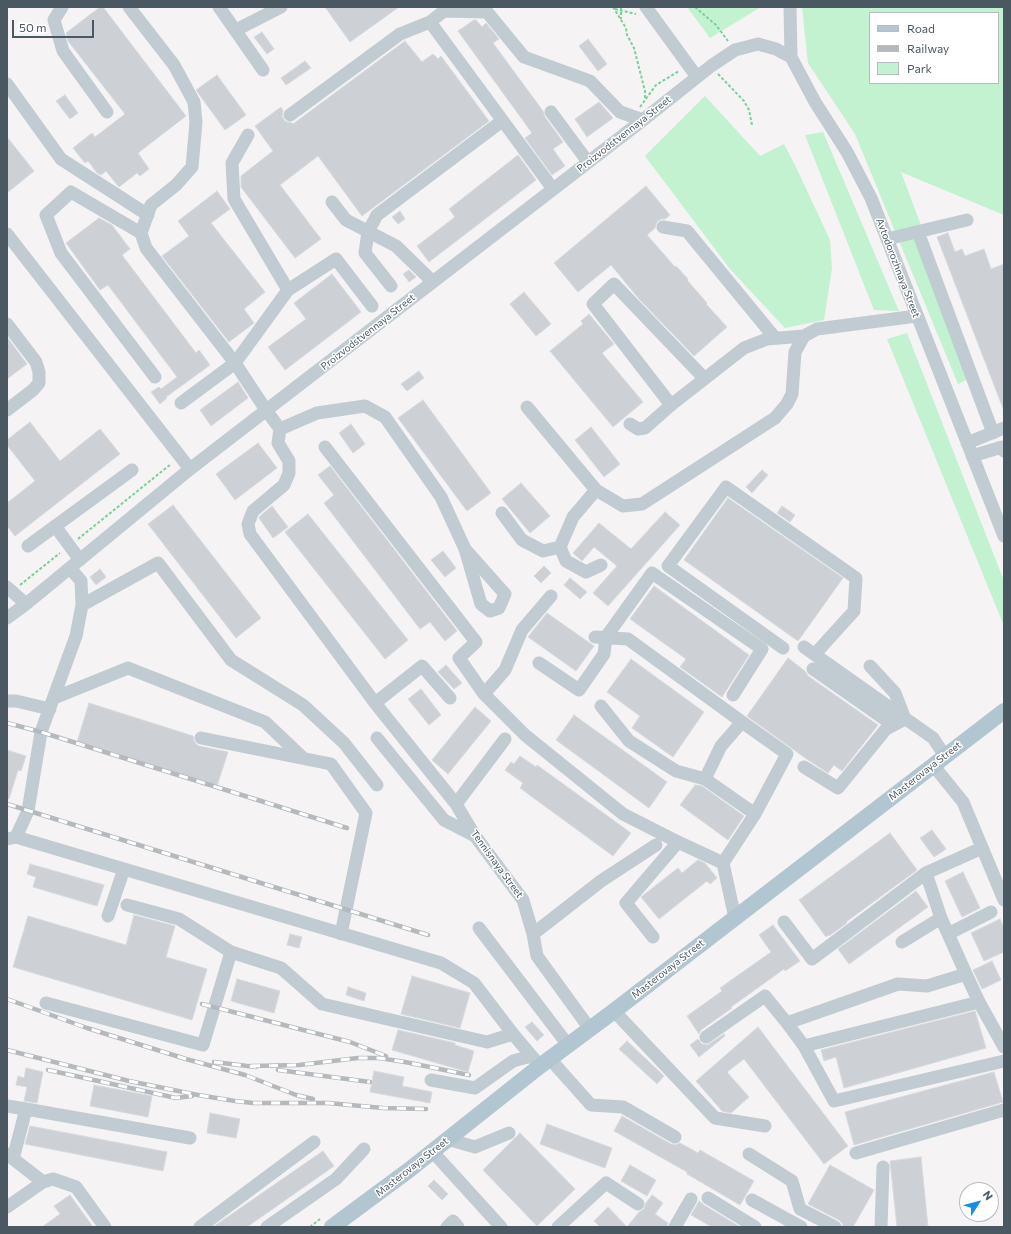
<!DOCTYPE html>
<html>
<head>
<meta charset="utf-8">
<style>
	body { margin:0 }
	#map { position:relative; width:1011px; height:1234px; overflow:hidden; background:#f5f3f3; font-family:Commissioner,sans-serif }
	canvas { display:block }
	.frame { position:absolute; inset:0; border:8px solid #4a5961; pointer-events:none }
	.legend { position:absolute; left:869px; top:12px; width:130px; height:72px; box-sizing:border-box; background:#fff; border:1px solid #b7bdc0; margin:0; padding:5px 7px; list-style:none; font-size:12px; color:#4a5961 }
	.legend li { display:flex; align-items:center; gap:8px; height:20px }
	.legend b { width:20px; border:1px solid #b7bdc0 }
	.north { position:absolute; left:959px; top:1182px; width:40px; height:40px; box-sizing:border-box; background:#fff; border:1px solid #b7bdc0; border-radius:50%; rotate:54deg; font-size:11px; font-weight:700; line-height:16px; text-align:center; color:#4a5961 }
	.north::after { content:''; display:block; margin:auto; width:14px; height:18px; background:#178eeb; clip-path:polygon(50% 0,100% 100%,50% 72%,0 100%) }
	.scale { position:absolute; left:12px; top:20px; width:82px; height:18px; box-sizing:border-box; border:2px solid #4a5961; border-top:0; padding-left:5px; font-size:12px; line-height:14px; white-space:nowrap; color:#4a5961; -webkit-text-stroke:3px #fff; paint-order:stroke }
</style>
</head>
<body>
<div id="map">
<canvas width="1011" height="1234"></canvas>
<div class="frame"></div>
<ul class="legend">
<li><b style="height:5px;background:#b2c6d1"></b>Road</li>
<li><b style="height:5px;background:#b5b9bd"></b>Railway</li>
<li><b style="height:11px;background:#c2f2cf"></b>Park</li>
</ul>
<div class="north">N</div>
<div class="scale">50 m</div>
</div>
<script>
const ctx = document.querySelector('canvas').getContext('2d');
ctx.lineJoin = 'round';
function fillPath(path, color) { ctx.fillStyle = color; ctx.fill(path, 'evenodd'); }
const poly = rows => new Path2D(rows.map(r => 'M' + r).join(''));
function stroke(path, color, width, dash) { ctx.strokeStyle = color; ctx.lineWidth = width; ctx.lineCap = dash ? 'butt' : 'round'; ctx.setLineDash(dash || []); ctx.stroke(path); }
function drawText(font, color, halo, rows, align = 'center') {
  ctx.font = font + ' Commissioner,sans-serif'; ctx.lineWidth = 3; ctx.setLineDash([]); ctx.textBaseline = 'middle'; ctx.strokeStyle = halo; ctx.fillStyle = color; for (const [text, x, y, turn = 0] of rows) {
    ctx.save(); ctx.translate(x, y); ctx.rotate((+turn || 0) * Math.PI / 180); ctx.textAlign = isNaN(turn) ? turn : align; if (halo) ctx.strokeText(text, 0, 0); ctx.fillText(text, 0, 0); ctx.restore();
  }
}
const green = poly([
	[687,7,761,7,710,38],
	[802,7,1004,7,1004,215,901,172,977,375,958,384,855,134,808,63],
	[870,13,998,13,998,83,870,83],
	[705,96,760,156,784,144,796,167,830,240,832,268,824,320,785,328,730,269,645,156],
	[823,132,899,311,874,310,805,135],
	[907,333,1004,581,1004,626,887,339]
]);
const building = poly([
	[100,7,103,7,186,116,138,153,149,169,140,176,137,173,119,187,106,171,101,175,97,173,88,161,85,163,73,148,92,133,95,137,125,114,68,41,66,33,100,7],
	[325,7,399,7,350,42,325,7],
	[474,20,476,20,482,27,486,23,499,39,493,43,543,111,545,117,563,142,553,149,565,166,552,175,525,138,532,133,458,31,474,20],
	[262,32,274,49,267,54,254,37,262,32],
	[588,39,607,64,598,71,579,46,588,39],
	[405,41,422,62,433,54,438,59,441,56,489,121,362,216,318,156,280,185,321,239,295,258,241,187,241,176,273,151,255,126,281,107,283,111,282,116,284,120,287,122,292,123,293,124,405,41],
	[305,61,311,68,286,85,281,78,305,61],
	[217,75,246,115,225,130,196,90,217,75],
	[65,95,78,113,70,119,56,101,65,95],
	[599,102,613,118,587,137,575,119,599,102],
	[7,137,34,171,7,193,7,137],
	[518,155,536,180,429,262,417,246,455,217,449,209,518,155],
	[646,186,670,215,665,219,661,219,657,222,655,228,647,235,675,267,676,266,688,279,687,280,707,303,706,304,727,327,694,356,639,299,611,265,578,292,554,263,646,186],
	[217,191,230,209,211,223,265,292,244,309,254,323,229,342,162,256,189,236,178,221,217,191],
	[400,211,405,219,398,224,392,217,400,211],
	[99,218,112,225,130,249,122,255,196,353,199,350,210,365,166,397,167,398,160,404,151,392,159,387,161,389,177,377,108,285,100,290,66,243,99,218],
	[948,233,955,252,962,249,965,256,984,249,991,269,1004,264,1004,411,937,237,948,233],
	[409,270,416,277,409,282,403,274,409,270],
	[332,274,361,312,285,370,268,347,306,319,294,303,332,274],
	[524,292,551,324,536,336,510,304,524,292],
	[589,314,614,344,602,353,643,402,613,427,550,351,583,324,581,321,589,314],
	[7,337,27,364,7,379,7,337],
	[419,371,424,378,407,391,401,384,419,371],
	[238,382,248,398,211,426,200,410,238,382],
	[423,400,491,493,467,511,398,418,423,400],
	[30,422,60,461,100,429,120,454,15,536,7,526,7,503,35,481,7,445,7,440,30,422],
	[351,424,365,444,353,453,339,433,351,424],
	[591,427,620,464,604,477,575,440,591,427],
	[258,443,277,468,235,500,216,474,258,443],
	[330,466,457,631,445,641,430,622,420,629,324,503,334,495,318,475,330,466],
	[762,470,768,475,752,493,746,487,762,470],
	[521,483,550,516,530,533,502,499,521,483],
	[728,498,843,578,798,641,684,560,728,498],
	[173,505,261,618,236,638,148,524,173,505],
	[272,506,288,527,273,538,259,518,260,516,272,506],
	[782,506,795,515,790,522,777,513,782,506],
	[665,512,680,525,608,606,593,593,617,566,594,547,582,561,573,553,599,523,631,549,665,512],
	[308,514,408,640,385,659,285,532,308,514],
	[443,551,456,568,445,577,431,560,443,551],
	[544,566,551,573,541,583,534,576,544,566],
	[100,569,106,577,96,585,90,577,100,569],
	[570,578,587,592,580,599,564,585,570,578],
	[654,586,749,655,722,697,680,667,686,659,630,619,654,586],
	[547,613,594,646,576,671,528,637,547,613],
	[788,658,805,671,808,676,878,725,842,771,834,765,828,773,808,760,747,716,788,658],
	[631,659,704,712,673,757,632,728,640,716,607,692,631,659],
	[446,665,462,683,454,689,438,672,446,665],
	[421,689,441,715,429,725,408,699,421,689],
	[89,703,193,736,194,741,196,744,199,746,228,752,217,786,77,742,89,703],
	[475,707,491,721,448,774,432,760,475,707],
	[574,715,667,782,649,808,556,740,574,715],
	[7,750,26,756,21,771,18,770,9,799,7,798,7,750],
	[520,756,536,767,537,765,631,833,613,856,520,788,523,783,505,770,511,762,514,764,520,756],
	[695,785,702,786,744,816,728,840,680,805,695,785],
	[932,830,946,849,934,857,920,838,932,830],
	[890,833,917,870,846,922,847,923,829,936,828,935,826,937,799,900,890,833],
	[698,860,705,863,717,878,710,884,707,881,659,919,641,897,678,868,682,873,698,860],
	[30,864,104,885,97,906,33,887,36,877,27,874,30,864],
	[963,872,980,908,962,917,945,881,963,872],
	[916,891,928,907,849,964,838,949,916,891],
	[134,915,175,926,166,957,207,969,192,1020,13,967,28,916,126,945,134,915],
	[1000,919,1004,928,1004,952,984,961,971,933,1000,919],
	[773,925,800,961,785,971,784,969,731,1007,732,1008,701,1030,699,1034,687,1016,722,991,720,988,771,952,759,935,773,925],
	[290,934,302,937,299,948,287,945,290,934],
	[992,961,1001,980,982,989,973,970,992,961],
	[412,976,470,993,460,1028,401,1014,412,976],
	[237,979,280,991,274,1013,231,1001,237,979],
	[348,987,366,993,364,1001,346,995,348,987],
	[975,1011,986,1048,844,1088,836,1057,824,1061,821,1050,975,1011],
	[532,1022,544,1035,537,1041,525,1027,532,1022],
	[758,1027,848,1146,824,1164,744,1059,727,1072,749,1097,731,1113,722,1111,696,1081,758,1027],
	[398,1030,455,1043,455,1045,474,1051,468,1072,392,1050,398,1030],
	[724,1034,725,1036,699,1057,690,1045,698,1039,702,1044,707,1045,724,1034],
	[627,1041,664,1076,657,1084,619,1049,627,1041],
	[26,1068,43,1072,37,1103,24,1101,27,1087,16,1085,18,1076,24,1078,26,1068],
	[374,1071,404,1077,402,1086,432,1092,430,1103,370,1092,374,1071],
	[994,1072,1003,1102,854,1145,845,1112,994,1072],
	[94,1085,152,1096,148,1117,90,1106,94,1085],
	[210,1113,240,1119,236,1138,207,1133,210,1113],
	[622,1116,671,1144,675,1145,680,1143,698,1153,700,1150,754,1181,740,1205,687,1174,687,1172,614,1131,622,1116],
	[547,1124,612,1148,605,1168,540,1144,547,1124],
	[30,1126,167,1152,163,1171,25,1144,30,1126],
	[520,1133,575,1189,537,1226,483,1170,520,1133],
	[323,1151,334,1166,247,1227,213,1227,323,1151],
	[921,1157,928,1227,897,1227,890,1161,921,1157],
	[630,1165,656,1180,647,1196,621,1181,630,1165],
	[830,1165,874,1190,853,1227,843,1227,842,1223,839,1220,808,1204,830,1165],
	[434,1180,448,1194,442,1200,428,1186,434,1180],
	[70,1195,93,1227,42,1227,60,1214,54,1206,70,1195],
	[652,1195,663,1203,655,1214,668,1223,667,1227,600,1227,594,1221,608,1207,627,1227,639,1212,644,1209,646,1203,652,1195],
	[699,1201,704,1205,740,1227,712,1227,691,1215,699,1201]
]);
const path = poly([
	[613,7,626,28,627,35,634,48,645,91,645,100],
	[621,7,621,19],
	[695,7,716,25,728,41],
	[615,9,636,14],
	[718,74,744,101,749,110,752,125],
	[640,107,656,85,679,71],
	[78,539,171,464],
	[20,585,60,553],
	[310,1227,320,1219]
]);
const minor = poly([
	[62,7,54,20,63,51,107,112],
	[129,7,174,65,194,102,196,122,192,167,176,185,151,205,141,233,146,248,235,363,266,410,280,429],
	[219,7,263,70],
	[646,7,697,77],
	[790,7,791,57,815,102,847,152,871,198,1004,536],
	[236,30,281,7],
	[7,84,61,159,148,215],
	[551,112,588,162],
	[290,115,400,34,430,22],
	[248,135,232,163,234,199,288,290],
	[553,189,430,22,444,11,487,12,524,57,590,81,620,112,643,120],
	[332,202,346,220,396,246,433,282],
	[663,227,687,231,775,338],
	[918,232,993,433],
	[141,233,71,192,46,215,61,253,155,377],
	[7,234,190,469],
	[887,239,967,220],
	[391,286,365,253,368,232,377,215,502,121],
	[7,324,36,362,39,372,39,383,33,390,7,410],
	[181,403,235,363,288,290,336,259,372,306],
	[671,405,593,304,614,284,704,378],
	[527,407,596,490,623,506,642,504,775,418,787,404,792,394,795,352,804,336,817,329,917,316],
	[630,424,638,429,645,428,671,405,744,348,767,339,804,336],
	[967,443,1004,428],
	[325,447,476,642,459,658,484,694,525,735,623,814,678,842,723,863],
	[972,456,1002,447,1004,451],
	[596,490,573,517,560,547,566,561,586,572,601,565],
	[502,513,522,540,543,551,560,547],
	[55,526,80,560],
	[28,546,132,470],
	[465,549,481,604,490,611,499,608,505,594,465,549,441,497,385,417,365,406,317,413,280,429,278,443,289,461,289,473,284,485,253,511,248,524,250,534,375,703,456,804,475,836,523,900,533,934,537,956,590,1029],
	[7,587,26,604,190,469,643,120,711,66,735,50,758,44,776,49,791,57],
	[82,605,158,563,231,660,303,705,344,743,377,785],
	[7,618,26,604],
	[595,637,628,639,742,722,787,754,755,814],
	[804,647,933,738,945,756],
	[783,648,668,566,726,487,856,578,854,611,815,654],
	[539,663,579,690,604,654,606,637,652,573,762,649,733,695],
	[813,669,893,725],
	[484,694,505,670,522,630,551,596],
	[54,698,128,668,265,722,303,758],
	[7,701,16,701,50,709],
	[375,703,422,666,450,698],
	[601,706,629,741,676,771,705,779,755,814,723,863,735,918],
	[201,738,331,764,366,813,341,934],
	[377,738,444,820,475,836],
	[933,765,963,802,1004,900],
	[804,767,838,788,886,729,905,719,895,693,870,666],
	[705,779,721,746,742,722],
	[456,804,505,739],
	[16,837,28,811,41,732,76,636,82,605,81,581,70,568],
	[7,839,16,837,441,963,474,983,513,1034,540,1066],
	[982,848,926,873,941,918,966,974,979,1002,1004,1047],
	[127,905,179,919,231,952],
	[108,916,124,869],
	[784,922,812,959,926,873],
	[479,928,568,1045],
	[533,934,601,881,656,845],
	[948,934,991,912],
	[653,937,626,903,678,842],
	[902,942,941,918],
	[46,1003,203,1045,231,952,281,968,322,1004,487,1042,513,1034],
	[614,1011,715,1118,765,1126],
	[787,1023,898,984,927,986,966,974],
	[706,1037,765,996,787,1023,804,1046,834,1101,1004,1061],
	[804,1046,979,1002],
	[550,1059,591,1105,623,1107,675,1137],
	[431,1080,475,1088,513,1061,531,1056],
	[7,1106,26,1109,190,1138],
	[447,1139,475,1147,509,1133],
	[432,1151,501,1227],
	[856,1153,1004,1110],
	[7,1154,43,1182],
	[749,1154,792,1181,800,1209,835,1227],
	[13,1159,26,1109],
	[708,1198,755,1227],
	[752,1200,801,1227],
	[7,1207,43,1182,53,1179,76,1187,105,1227],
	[200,1227,314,1142],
	[267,1227,336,1179,364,1149],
	[447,1227,453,1221,458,1227],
	[558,1227,606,1183,638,1204],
	[675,1227,691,1199],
	[881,1227,883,1167]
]);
const major = poly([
	[332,1227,409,1170,540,1066,614,1011,1004,711]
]);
const rail = poly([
	[7,723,41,732,347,828],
	[7,804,428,935],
	[7,999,87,1028,186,1059,245,1075,296,1095,313,1099],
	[202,1004,350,1042,386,1056],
	[7,1050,129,1081,198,1095,235,1101,253,1103,328,1103,383,1108,426,1109],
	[214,1062,256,1067],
	[251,1066,299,1065,358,1058,379,1058,405,1062,469,1075],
	[48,1070,176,1098,192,1096],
	[278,1070,370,1082]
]);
const streetNames = [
	["Proizvodstvennaya Street",624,134,-38],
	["Avtodorozhnaya Street",898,268,69],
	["Proizvodstvennaya Street",368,332,-38],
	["Masterovaya Street",925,771,-38],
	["Tennisnaya Street",497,864,54],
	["Masterovaya Street",668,969,-38],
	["Masterovaya Street",412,1167,-38]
];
fillPath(green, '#c2f2cf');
fillPath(building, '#cdd1d5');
stroke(building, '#d7dade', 1);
stroke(path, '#79d19a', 2, [3, 2]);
stroke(minor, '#c1ccd2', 13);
stroke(major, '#b2c6d1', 16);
stroke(rail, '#b5b9bd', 4.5);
stroke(rail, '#fff', 3, [9]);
drawText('10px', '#4a5961', '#fff', streetNames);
</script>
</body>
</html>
